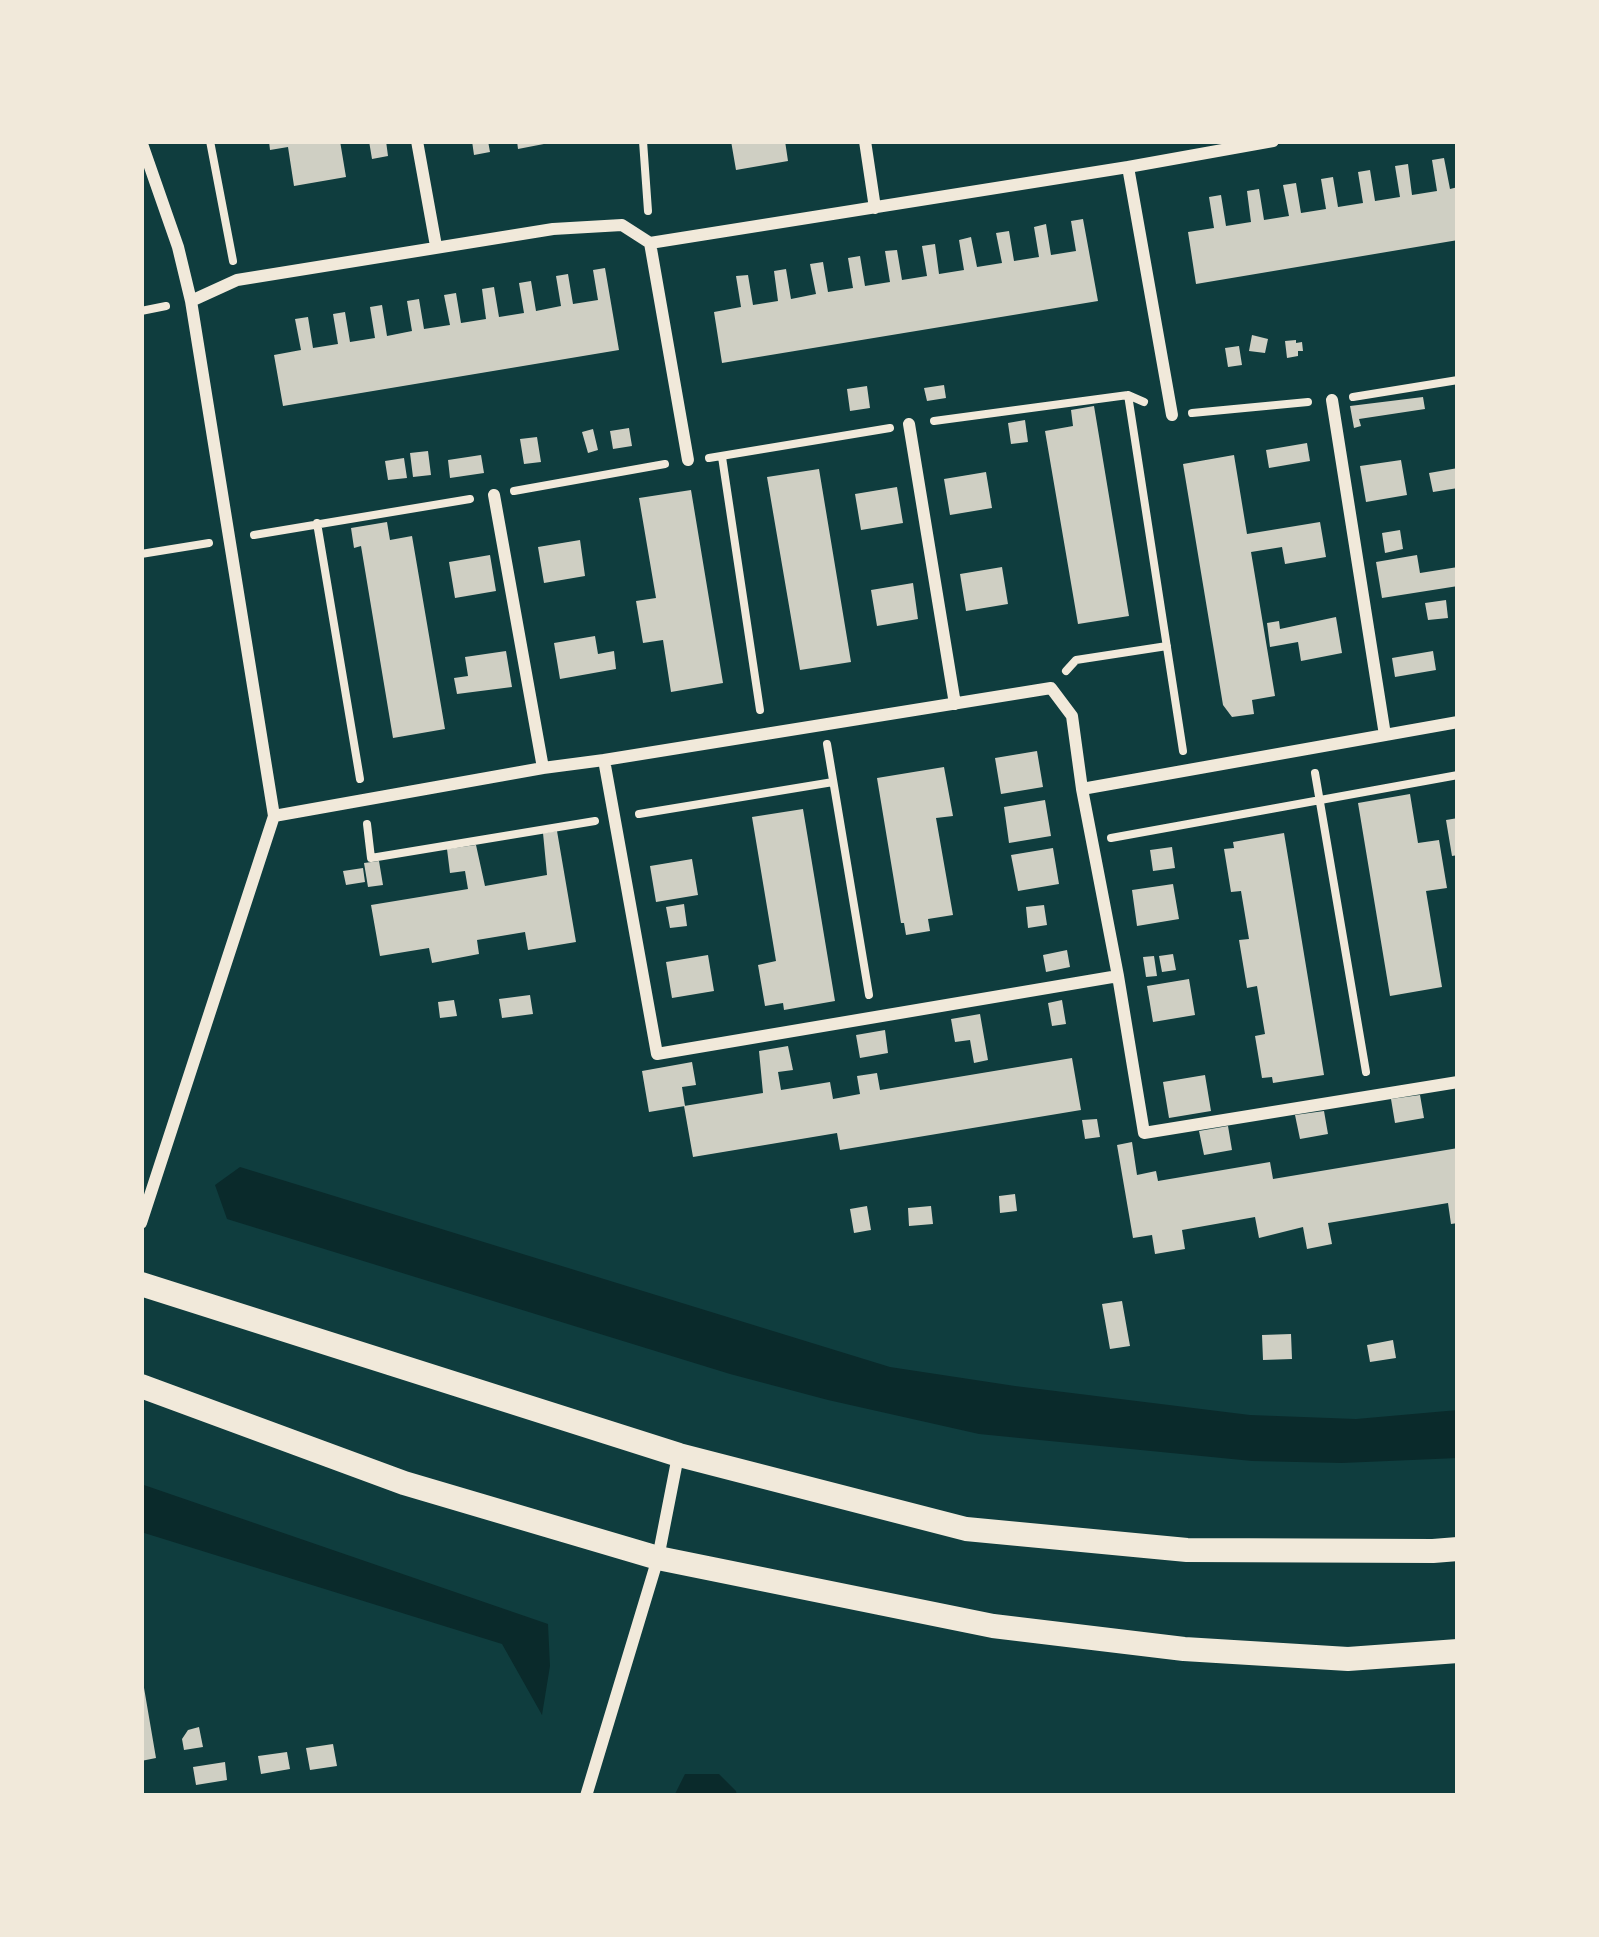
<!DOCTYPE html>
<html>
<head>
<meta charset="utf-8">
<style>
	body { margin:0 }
	#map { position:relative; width:1599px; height:1937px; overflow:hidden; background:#0f3d3e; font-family:"Asap Condensed",sans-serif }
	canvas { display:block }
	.frame { position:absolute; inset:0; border:144px solid #f1e9da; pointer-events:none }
</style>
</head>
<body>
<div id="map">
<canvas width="1599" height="1937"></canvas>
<div class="frame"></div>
</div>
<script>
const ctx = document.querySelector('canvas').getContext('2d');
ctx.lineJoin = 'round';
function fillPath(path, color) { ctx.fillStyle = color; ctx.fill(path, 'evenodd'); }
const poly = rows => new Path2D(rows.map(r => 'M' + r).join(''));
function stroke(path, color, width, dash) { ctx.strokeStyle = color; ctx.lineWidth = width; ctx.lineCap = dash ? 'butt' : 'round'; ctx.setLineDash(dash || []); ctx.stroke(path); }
const water = poly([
	[240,1167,890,1367,1015,1386,1250,1415,1356,1419,1458,1410,1458,1458,1342,1463,1252,1461,979,1434,828,1400,730,1374,227,1219,215,1185],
	[141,1484,548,1624,550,1666,542,1715,502,1644,141,1532],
	[685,1774,719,1774,736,1791,737,1796,674,1796]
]);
const building = poly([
	[269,141,340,141,346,177,294,186,288,147,270,150],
	[369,141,386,141,388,156,372,159],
	[472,141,488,141,490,152,474,155],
	[517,141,549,141,549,143,518,149],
	[731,141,785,141,788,161,736,170],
	[1444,158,1450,189,1458,187,1458,240,1196,284,1188,232,1214,228,1209,197,1221,195,1226,226,1251,222,1247,191,1259,189,1264,220,1289,216,1283,185,1296,183,1301,213,1326,209,1321,179,1333,177,1338,207,1363,203,1358,172,1370,170,1375,201,1400,197,1395,166,1408,164,1412,195,1437,191,1432,160],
	[1083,219,1098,301,722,363,714,312,741,307,736,276,748,275,753,305,778,301,774,271,786,269,791,299,816,294,810,264,823,262,828,292,853,288,848,258,860,256,865,286,890,282,885,251,897,250,902,280,927,276,922,246,935,244,939,274,964,270,959,240,971,237,977,267,1002,263,996,233,1009,231,1014,261,1039,257,1034,227,1046,224,1051,255,1076,251,1071,221],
	[605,268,619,350,283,406,274,355,301,350,295,319,308,317,313,348,338,344,333,314,345,312,350,342,375,338,370,307,382,305,387,336,412,331,407,301,419,299,424,329,450,325,444,295,456,293,461,323,486,319,482,289,494,287,499,317,524,313,519,283,531,281,536,311,561,306,556,276,568,274,573,304,598,300,593,270],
	[1252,335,1268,339,1265,353,1249,351],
	[1296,340,1296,343,1302,342,1303,351,1298,351,1298,356,1287,358,1285,341],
	[1239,346,1242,365,1228,367,1225,348],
	[944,385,946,398,927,401,924,388],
	[867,386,870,408,850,411,847,389],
	[1423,397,1425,409,1359,419,1361,426,1354,428,1350,406],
	[1094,406,1129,616,1078,624,1045,431,1073,426,1071,410],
	[1025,420,1028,442,1011,444,1008,423],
	[629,428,632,446,613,449,610,431],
	[593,429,598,450,588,453,582,432],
	[537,437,541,462,524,464,520,439],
	[1307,443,1310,461,1269,468,1266,450],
	[428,451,431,475,413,477,410,453],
	[481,455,484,473,450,478,448,460],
	[1234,455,1247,534,1320,522,1326,557,1285,564,1282,547,1251,552,1275,696,1252,700,1254,714,1232,717,1223,705,1183,464],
	[404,458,407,478,388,480,385,461],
	[1401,460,1407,495,1366,502,1360,466],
	[1458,468,1458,488,1433,492,1429,473],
	[819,469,851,662,800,670,767,477],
	[986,472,992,508,950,515,944,479],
	[897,487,903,523,861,530,855,494],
	[691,490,723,683,671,692,663,640,643,643,636,601,656,598,639,498],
	[387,522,390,540,412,536,445,729,393,738,361,546,354,548,351,528],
	[1400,530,1403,549,1385,553,1382,533],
	[580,540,585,576,544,583,538,547],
	[490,555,496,591,455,598,449,562],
	[1417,555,1420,573,1458,567,1458,586,1382,598,1376,562],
	[1002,567,1008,604,966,611,960,574],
	[913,583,918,619,877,626,871,590],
	[1446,600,1448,618,1428,620,1425,603],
	[1336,617,1342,653,1301,661,1298,642,1270,647,1267,623,1279,621,1280,629],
	[595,636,598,654,614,651,616,669,560,679,554,643],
	[506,651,512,687,457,694,454,678,468,676,465,657],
	[1433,651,1436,670,1395,677,1392,658],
	[1037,751,1043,787,1001,794,995,758],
	[944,767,953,816,936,818,953,915,928,919,930,931,906,935,904,923,901,923,877,778],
	[1410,794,1418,843,1439,840,1447,888,1426,891,1442,987,1390,996,1358,803],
	[1045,800,1051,836,1009,843,1004,807],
	[803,809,835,1001,784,1010,783,1003,765,1006,758,965,776,961,752,817],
	[1458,818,1458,855,1452,856,1446,820],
	[557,831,576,942,528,950,525,932,477,940,479,954,432,963,429,948,380,956,371,905,468,889,465,871,450,873,447,849,476,845,485,886,547,875,543,833],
	[1284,833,1324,1075,1273,1083,1272,1077,1262,1078,1255,1036,1265,1034,1257,986,1247,988,1239,940,1249,939,1241,891,1231,892,1224,849,1234,848,1233,842],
	[1172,847,1175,868,1153,871,1150,850],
	[1053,848,1059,884,1018,891,1011,855],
	[692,859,698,895,656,902,650,866],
	[379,861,383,885,368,887,364,863],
	[363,868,365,882,346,885,343,871],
	[1173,884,1179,919,1137,926,1132,890],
	[684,904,687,926,670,928,666,907],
	[1044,905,1047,925,1028,928,1026,907],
	[1067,950,1070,967,1046,972,1043,955],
	[1173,954,1176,970,1162,972,1159,956],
	[708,955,714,991,672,998,666,962],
	[1154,956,1157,976,1146,977,1143,957],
	[1189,979,1195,1015,1153,1022,1147,986],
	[530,995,533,1014,502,1018,499,999],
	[454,1000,457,1016,440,1018,438,1002],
	[1062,1000,1066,1024,1052,1026,1048,1003],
	[980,1014,988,1060,974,1063,970,1040,955,1042,951,1019],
	[885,1030,888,1053,860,1058,856,1035],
	[788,1046,793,1070,778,1072,781,1090,830,1082,833,1099,860,1094,857,1076,877,1073,880,1090,1072,1058,1081,1110,840,1150,837,1133,693,1157,684,1106,763,1093,759,1051],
	[692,1062,696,1085,682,1087,685,1106,649,1112,642,1071],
	[1205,1075,1211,1111,1169,1118,1163,1082],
	[1420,1095,1424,1118,1395,1123,1391,1099],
	[1324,1111,1328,1134,1300,1139,1295,1115],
	[1097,1119,1100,1137,1085,1139,1082,1120],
	[1228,1126,1232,1150,1204,1155,1199,1131],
	[1132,1142,1137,1175,1156,1171,1158,1181,1270,1162,1273,1179,1458,1148,1458,1223,1451,1224,1448,1203,1328,1223,1332,1244,1307,1249,1303,1227,1259,1238,1255,1217,1182,1230,1185,1249,1155,1254,1152,1235,1133,1238,1117,1145],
	[1015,1194,1017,1211,1000,1213,999,1196],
	[867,1206,871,1230,854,1233,850,1209],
	[931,1206,933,1224,909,1226,908,1208],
	[1122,1301,1130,1346,1110,1349,1102,1304],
	[1291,1334,1292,1359,1263,1360,1262,1335],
	[1393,1340,1396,1358,1370,1362,1367,1345],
	[141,1682,143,1682,156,1758,141,1761],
	[199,1727,203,1747,184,1750,182,1739,188,1730],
	[333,1744,337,1766,310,1770,306,1748],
	[287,1752,290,1769,261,1774,258,1756],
	[225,1762,227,1780,196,1785,193,1767]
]);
const path = poly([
	[210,141,233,261],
	[643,141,648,211],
	[141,311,166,306],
	[1128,395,1183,751],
	[1353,397,1458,380],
	[1192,413,1308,402],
	[934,421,1128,395,1144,402],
	[722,457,760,710],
	[709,458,890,428],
	[514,491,665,464],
	[317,523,360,779],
	[254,535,470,499],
	[141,554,209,543],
	[1066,671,1076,660,1167,646],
	[827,744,869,995],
	[1315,773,1366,1072],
	[639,814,833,782],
	[367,824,371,858,595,821],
	[1111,838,1458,775]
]);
const minor = poly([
	[417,141,436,246],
	[865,141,875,208],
	[1128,167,1172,415],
	[650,243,688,460],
	[191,301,237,280,553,229,622,225,650,243,1128,167,1273,141],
	[1332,400,1385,735],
	[909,424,955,704],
	[494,495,543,768],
	[604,760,657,1054,1118,976],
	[1082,789,1458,722],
	[274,816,543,768,604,760,1051,688,1072,716,1082,789,1118,976,1144,1133,1458,1082],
	[141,1223,274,816,191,301,178,247,141,141],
	[586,1796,658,1558,678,1456]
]);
const secondary = poly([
	[141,1284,679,1455,966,1529,1187,1550,1433,1551,1458,1549],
	[141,1386,404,1483,658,1558,993,1626,1184,1649,1348,1659,1458,1651]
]);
fillPath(water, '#0a2a2b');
fillPath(building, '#cfcfc3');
stroke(path, '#f1e9da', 8);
stroke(minor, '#f1e9da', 12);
stroke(secondary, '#f1e9da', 24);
</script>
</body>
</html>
